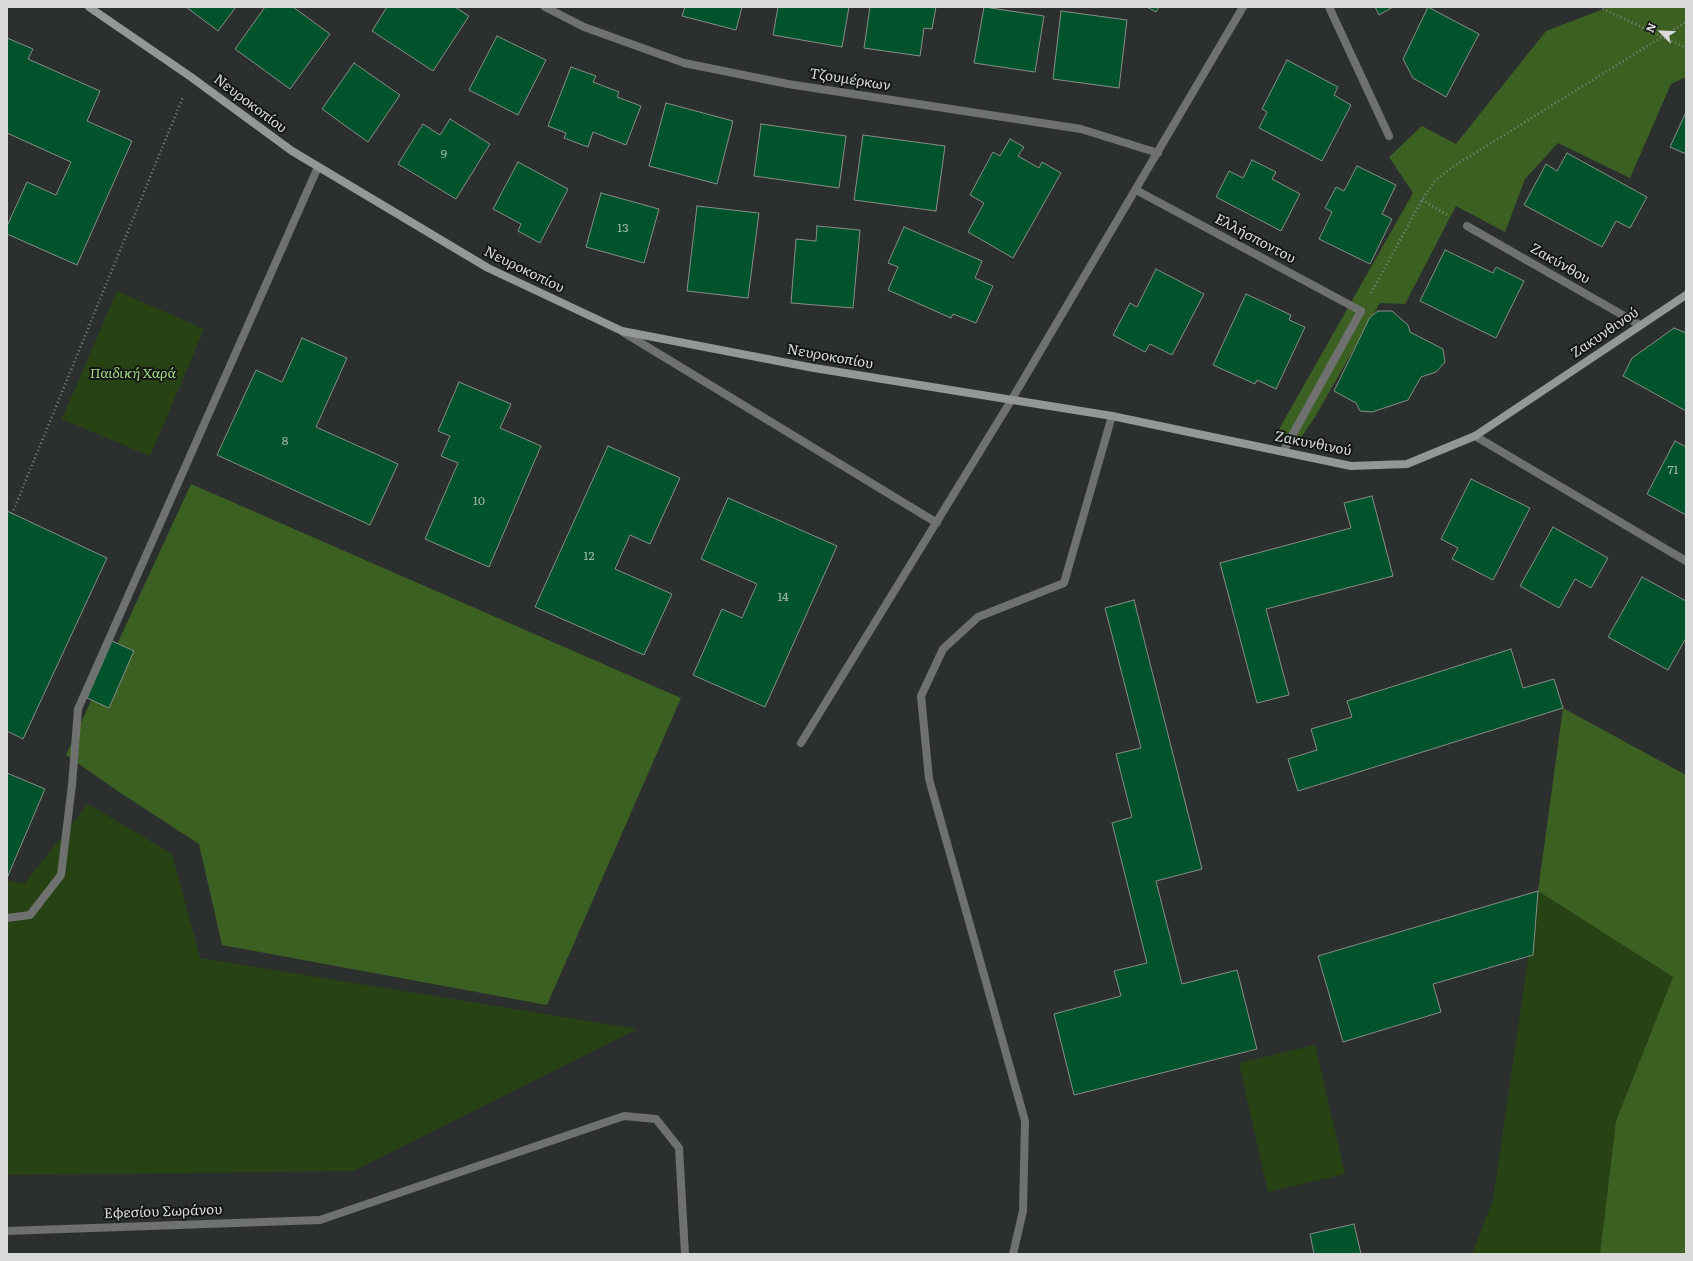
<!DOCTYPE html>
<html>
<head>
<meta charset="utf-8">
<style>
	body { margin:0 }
	#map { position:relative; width:1693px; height:1261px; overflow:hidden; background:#2b302e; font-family:Literata,serif }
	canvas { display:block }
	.frame { position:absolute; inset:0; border:8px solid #d7dad9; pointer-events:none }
	.north { position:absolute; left:1641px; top:12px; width:40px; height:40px; -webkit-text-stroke:3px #151716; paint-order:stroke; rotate:294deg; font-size:11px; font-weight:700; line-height:16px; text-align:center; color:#d7dad9 }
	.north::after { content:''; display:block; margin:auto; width:14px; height:18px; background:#d7dad9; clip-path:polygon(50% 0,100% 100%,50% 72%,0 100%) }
</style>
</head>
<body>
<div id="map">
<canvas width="1693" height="1261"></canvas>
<div class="frame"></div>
<div class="north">N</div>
</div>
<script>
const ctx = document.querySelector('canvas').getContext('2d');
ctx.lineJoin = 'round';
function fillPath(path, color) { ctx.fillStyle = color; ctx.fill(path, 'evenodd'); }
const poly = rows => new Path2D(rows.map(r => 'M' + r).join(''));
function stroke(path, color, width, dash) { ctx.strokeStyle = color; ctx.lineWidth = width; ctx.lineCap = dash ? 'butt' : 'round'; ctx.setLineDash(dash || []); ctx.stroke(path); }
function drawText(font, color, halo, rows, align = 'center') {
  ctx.font = font + ' Literata,serif'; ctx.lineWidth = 4; ctx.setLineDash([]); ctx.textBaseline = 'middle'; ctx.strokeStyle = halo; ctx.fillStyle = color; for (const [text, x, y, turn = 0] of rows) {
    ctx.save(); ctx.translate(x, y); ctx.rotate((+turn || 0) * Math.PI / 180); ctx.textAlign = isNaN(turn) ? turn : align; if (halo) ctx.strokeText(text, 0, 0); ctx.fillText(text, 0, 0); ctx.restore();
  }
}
const green = poly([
	[117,291,204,329,150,456,62,419],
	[88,804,172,854,200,958,637,1029,353,1171,7,1175,7,880,24,884],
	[1538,891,1673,977,1616,1121,1600,1254,1472,1254,1493,1200],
	[1315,1045,1345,1174,1268,1192,1239,1063]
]);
const forest = poly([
	[1609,7,1686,7,1686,77,1671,84,1630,178,1558,143,1525,179,1505,232,1456,206,1405,304,1380,303,1315,417,1298,442,1274,438,1413,193,1389,157,1422,126,1456,144,1546,31],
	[191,484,681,698,547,1005,222,945,199,844,119,792,66,755],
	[1563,708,1686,775,1686,1254,1600,1254,1616,1121,1673,977,1538,891]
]);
const building = poly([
	[186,7,236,7,218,31,186,7],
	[265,7,293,7,330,34,290,89,235,49,265,7],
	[387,7,455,7,469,16,433,71,372,31,387,7],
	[685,7,742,7,736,30,682,16,685,7],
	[778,7,849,7,842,47,773,35,778,7],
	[870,7,936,7,932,29,924,28,920,56,864,48,870,7],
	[984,7,1044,16,1035,72,974,63,984,7],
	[1147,7,1159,7,1156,12,1147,7],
	[1375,7,1393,7,1379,15,1375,7],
	[1428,7,1479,34,1446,97,1413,78,1403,59,1428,7],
	[1061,11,1127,20,1119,88,1053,79,1061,11],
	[497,36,546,60,518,115,469,90,497,36],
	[7,38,33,49,28,59,100,91,87,121,132,141,77,265,7,234,7,226,27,182,56,195,71,162,7,133,7,38],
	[1287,60,1338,87,1334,95,1351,105,1322,161,1259,128,1267,112,1262,109,1287,60],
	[354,63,400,95,368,142,322,109,354,63],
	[571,67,596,76,593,82,619,92,617,97,641,106,626,145,593,132,588,147,564,138,566,133,548,126,571,67],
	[666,103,733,121,717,184,649,166,666,103],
	[1686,112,1686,154,1670,147,1686,112],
	[450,119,490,144,456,199,398,164,423,124,440,135,450,119],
	[761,124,846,136,839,188,754,176,761,124],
	[863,135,945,146,936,211,854,200,863,135],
	[1010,139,1024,147,1018,156,1039,168,1042,162,1061,173,1013,258,968,232,984,203,970,195,993,152,1000,156,1010,139],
	[1567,153,1647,197,1630,228,1616,221,1602,247,1524,205,1546,164,1557,171,1567,153],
	[1252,160,1276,172,1272,179,1300,194,1281,231,1216,197,1229,171,1243,178,1252,160],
	[518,162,568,189,540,243,518,231,521,224,493,209,518,162],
	[1357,166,1396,185,1382,214,1392,219,1370,264,1319,239,1332,212,1325,208,1336,187,1344,191,1357,166],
	[601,193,659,209,644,263,586,247,601,193],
	[697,206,759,213,748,298,687,291,697,206],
	[817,226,860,230,853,308,791,303,796,239,816,241,817,226],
	[904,227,982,261,975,278,993,286,976,323,953,314,951,318,888,290,898,267,888,263,904,227],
	[1445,250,1493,273,1496,267,1524,281,1496,338,1420,301,1445,250],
	[1156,269,1204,294,1172,355,1150,344,1145,352,1113,335,1130,303,1137,307,1156,269],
	[1246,294,1291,315,1289,320,1305,327,1276,389,1257,380,1255,384,1213,365,1246,294],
	[1378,311,1392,311,1408,325,1410,332,1443,349,1445,362,1436,372,1421,377,1408,400,1372,412,1360,411,1356,403,1334,391,1370,317,1378,311],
	[1674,328,1686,333,1686,411,1623,376,1632,358,1674,328],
	[302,338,347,358,316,427,398,464,370,525,217,455,256,370,282,382,302,338],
	[459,382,511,404,500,428,541,446,489,567,425,539,458,463,441,456,450,436,438,431,459,382],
	[1675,441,1686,447,1686,515,1647,494,1675,441],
	[608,446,680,478,650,544,630,535,615,569,672,594,644,655,535,607,608,446],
	[1471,479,1530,508,1493,580,1452,559,1458,548,1441,539,1471,479],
	[1372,496,1393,576,1266,609,1289,695,1257,703,1220,563,1351,528,1344,503,1372,496],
	[728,498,837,546,765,707,693,675,722,609,742,618,757,584,701,559,728,498],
	[7,511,107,558,23,739,7,731,7,511],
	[1553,527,1608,558,1591,588,1575,579,1559,608,1520,586,1553,527],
	[1642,577,1686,601,1686,638,1668,670,1608,637,1642,577],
	[1134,600,1202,869,1156,881,1182,984,1237,970,1257,1049,1074,1095,1054,1014,1121,996,1114,971,1147,963,1112,823,1132,817,1116,754,1141,748,1105,608,1134,600],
	[112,641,134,651,109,708,87,698,112,641],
	[1511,649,1523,688,1554,679,1563,708,1298,791,1288,759,1317,750,1311,729,1352,717,1347,701,1511,649],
	[7,773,45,789,7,878,7,773],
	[1538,891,1533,955,1433,984,1441,1012,1343,1042,1318,956,1538,891],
	[1354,1224,1361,1254,1314,1254,1310,1234,1354,1224]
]);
const path = poly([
	[1599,7,1686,48],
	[1422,200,1449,216],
	[1371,293,1422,200,1435,181,1451,168,1686,22],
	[12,514,183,97]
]);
const lane = poly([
	[1283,452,1361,311],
	[7,918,30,915,61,875,72,785,78,709,318,167],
	[320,1220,624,1116,656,1119,679,1148,685,1254],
	[1013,1254,1023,1211,1025,1121,929,779,921,696,943,649,978,617,1064,583,1112,416]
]);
const street = poly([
	[545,7,584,27,684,63,788,84,1081,129,1158,153],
	[1329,7,1389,136],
	[1136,190,1361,311],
	[1467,226,1640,325],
	[623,332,937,523],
	[1475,436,1686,561],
	[801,743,1012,399,1243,7],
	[7,1231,320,1220]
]);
const secondary = poly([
	[89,7,191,77,292,151,488,268,622,331,814,368,1112,416,1351,466,1407,464,1475,436,1686,295]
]);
const numberNames = [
	["9",444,154],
	["13",623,228],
	["8",285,441],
	["71",1673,470],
	["10",479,501],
	["12",589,556],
	["14",783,597]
];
const streetNames = [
	["Τζουμέρκων",850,80,9],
	["Νευροκοπίου",250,104,37],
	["Ελλήσποντου",1255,239,28],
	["Ζακύνθου",1560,264,30],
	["Νευροκοπίου",524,270,26],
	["Ζακυνθινού",1605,333,-34],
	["Νευροκοπίου",830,357,10],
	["Ζακυνθινού",1313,444,11],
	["Εφεσίου Σωράνου",163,1212,-2]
];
const parkNames = [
	["Παιδική Χαρά",133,374]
];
fillPath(green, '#284313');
fillPath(forest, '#3c6022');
fillPath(building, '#00532a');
stroke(building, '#888d8a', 1);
stroke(path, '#7f8381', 2.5, [1, 3]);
stroke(lane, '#6f7171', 8);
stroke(street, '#6f7171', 8);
stroke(secondary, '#939797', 8);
drawText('12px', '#a1b8ad', null, numberNames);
drawText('14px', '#d7dad9', '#151716', streetNames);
drawText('italic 14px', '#a4da82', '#151716', parkNames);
</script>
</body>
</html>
